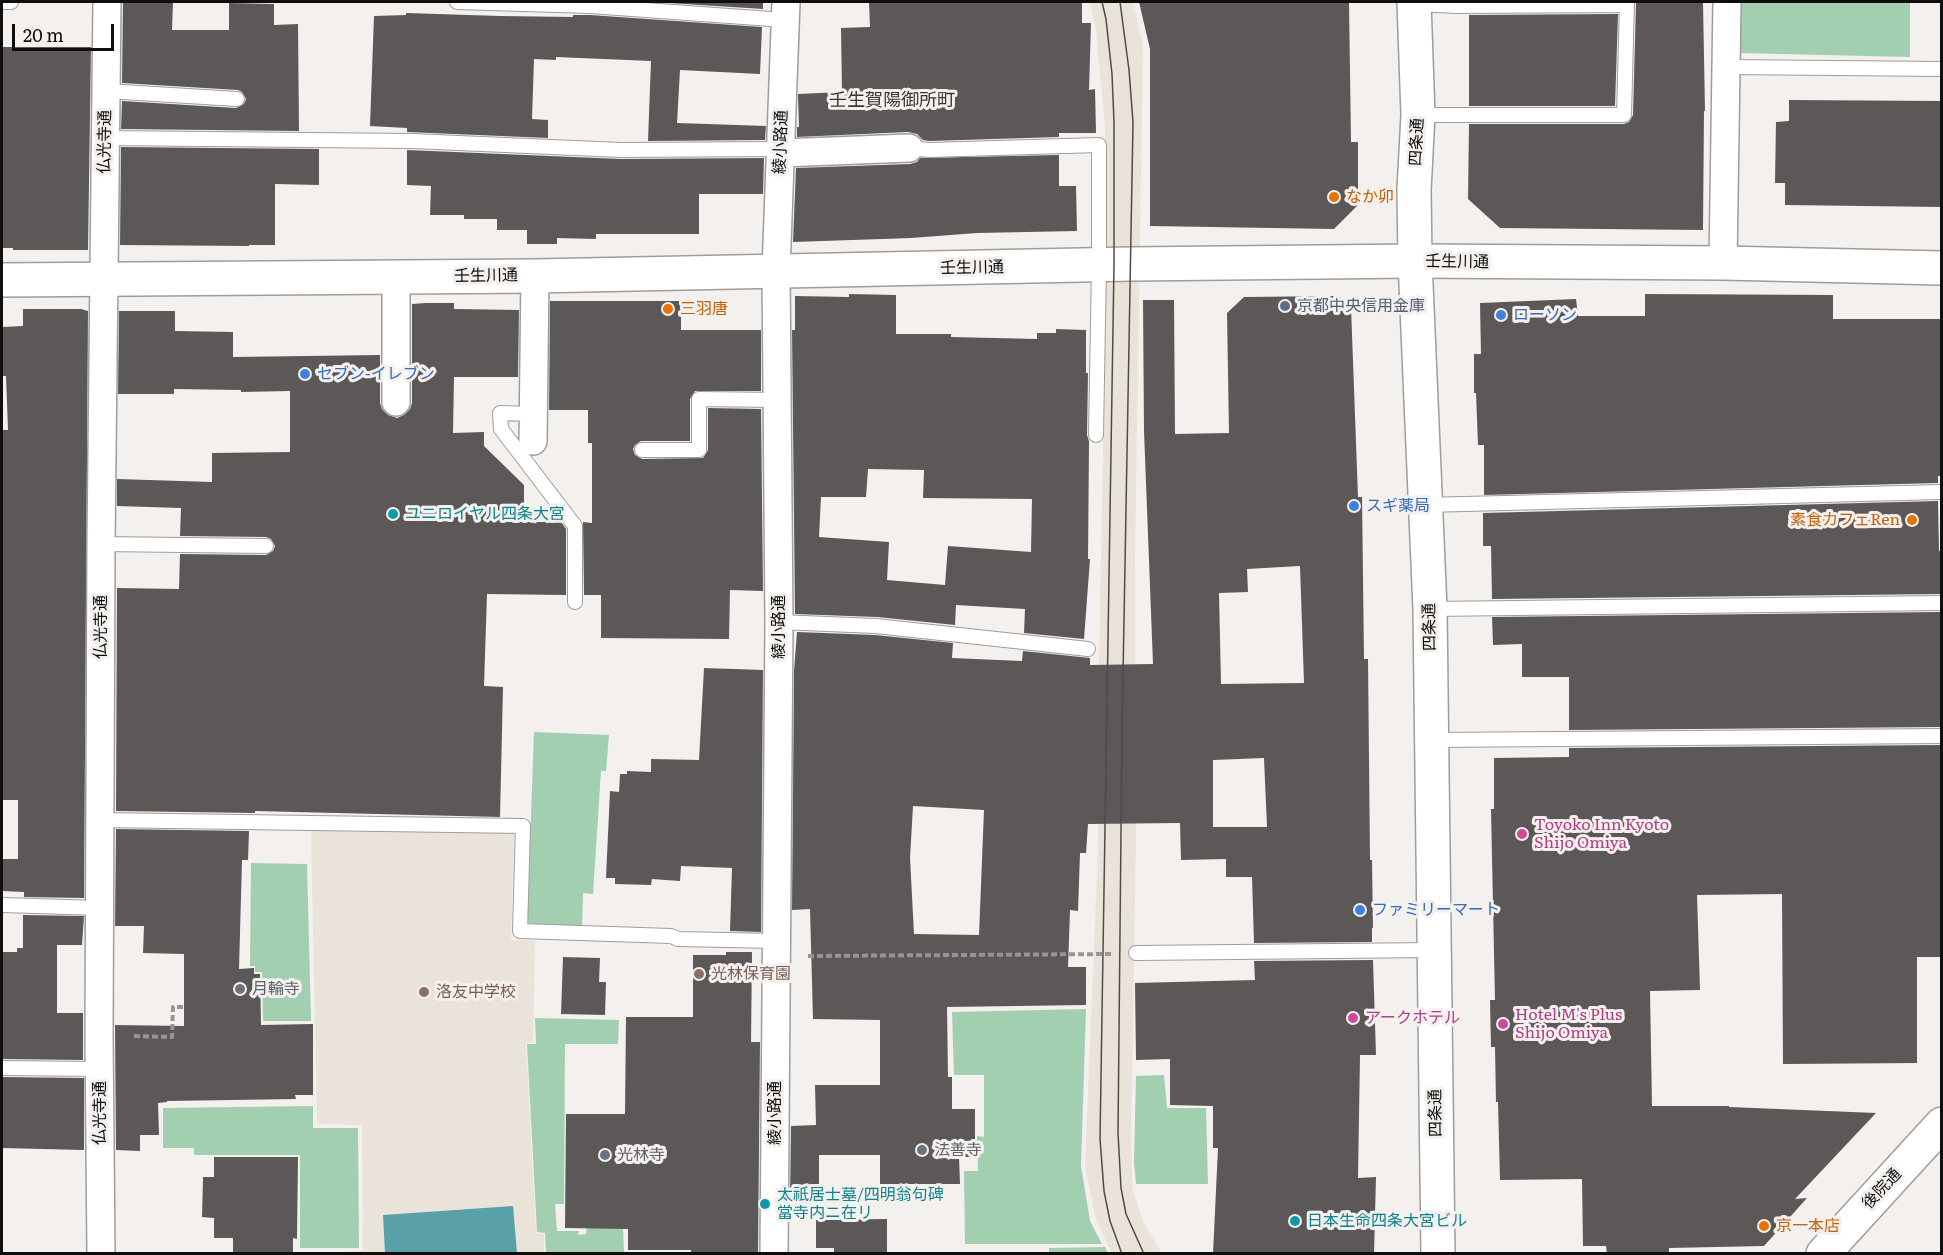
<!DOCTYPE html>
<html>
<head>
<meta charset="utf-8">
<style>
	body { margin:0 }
	#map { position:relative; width:1943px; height:1255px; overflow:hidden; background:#f3f0ed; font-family:Literata,serif }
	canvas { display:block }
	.frame { position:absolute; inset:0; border:3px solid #0f0e0d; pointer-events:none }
	.scale { position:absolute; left:12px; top:24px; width:102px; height:27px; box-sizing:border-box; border:3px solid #0f0e0d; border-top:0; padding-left:8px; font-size:18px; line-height:21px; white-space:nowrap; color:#0f0e0d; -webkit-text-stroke:4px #f3f0ed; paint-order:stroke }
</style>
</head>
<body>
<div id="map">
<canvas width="1943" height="1255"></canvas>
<div class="frame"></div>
<div class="scale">20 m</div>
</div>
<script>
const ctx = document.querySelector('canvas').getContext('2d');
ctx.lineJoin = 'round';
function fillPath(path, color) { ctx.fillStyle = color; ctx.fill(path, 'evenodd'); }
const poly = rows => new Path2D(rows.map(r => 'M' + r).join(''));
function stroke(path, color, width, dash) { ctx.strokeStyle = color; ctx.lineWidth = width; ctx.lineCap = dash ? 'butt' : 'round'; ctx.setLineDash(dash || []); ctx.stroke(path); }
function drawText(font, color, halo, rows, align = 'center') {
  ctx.font = font + ' Literata,"Noto Sans JP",serif'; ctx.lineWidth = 6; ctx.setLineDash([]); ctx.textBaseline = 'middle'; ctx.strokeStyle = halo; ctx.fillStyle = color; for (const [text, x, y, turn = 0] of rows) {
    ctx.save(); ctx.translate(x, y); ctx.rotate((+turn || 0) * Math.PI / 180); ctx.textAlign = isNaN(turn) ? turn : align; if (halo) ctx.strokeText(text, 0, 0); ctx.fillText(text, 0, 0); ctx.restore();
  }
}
const built = poly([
	[1090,2,1133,2,1143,45,1135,557,1136,834,1131,1152,1133,1191,1143,1221,1162,1253,1112,1253,1096,1220,1085,1166,1098,847,1099,663,1106,289,1105,126,1096,30],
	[311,830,514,833,511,940,535,941,533,1043,526,1043,536,1233,544,1234,544,1253,349,1253,349,1251,363,1251,362,1125,317,1124]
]);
const green = poly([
	[1740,2,1910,2,1910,57,1739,53],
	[534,732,609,735,606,771,601,771,593,894,583,893,582,928,527,927],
	[251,863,307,864,311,1021,263,1021,262,972,255,972,255,966,250,966],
	[1086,1009,1081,1166,1090,1221,1102,1244,965,1244,964,1171,978,1171,977,1136,984,1137,984,1075,954,1075,952,1012],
	[535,1018,619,1020,618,1044,565,1044,564,1204,555,1204,557,1231,579,1231,578,1235,586,1234,587,1225,623,1226,624,1253,546,1253,545,1233,537,1232,527,1044,536,1044],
	[1164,1075,1167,1108,1206,1108,1208,1184,1136,1184,1134,1162,1136,1076],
	[313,1106,313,1128,358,1128,359,1248,300,1248,300,1155,194,1155,194,1148,163,1148,163,1108],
	[1105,1247,1108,1253,1049,1253,1049,1248]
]);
const water = poly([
	[513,1206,517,1253,385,1253,383,1215]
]);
const building = poly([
	[123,2,173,2,172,30,229,30,229,3,274,4,274,25,298,24,299,131,121,129,122,101,236,108,244,104,246,99,242,92,238,90,122,83],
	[653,2,763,2,763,9],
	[869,2,1082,2,1082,23,1091,23,1089,90,1095,89,1096,133,1059,133,1059,137,929,141,923,140,917,134,908,132,797,137,797,127,799,127,798,94,842,92,841,28,870,27],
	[1139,2,1349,2,1351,142,1358,142,1358,205,1334,229,1150,226,1150,49],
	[1636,2,1703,2,1705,111,1704,111,1703,230,1500,228,1468,199,1469,124,1624,124,1629,122,1633,115],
	[406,13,500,16,573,17,573,15,590,15,762,27,760,74,680,70,677,123,766,126,765,140,648,141,651,61,556,57,556,60,534,59,532,119,548,120,548,138,407,132,407,128,370,126,374,16,406,15],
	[1618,14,1615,106,1469,106,1469,15],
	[2,47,91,47,88,250,13,250,13,248,2,248],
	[1789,100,1941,101,1941,207,1785,205,1785,183,1775,183,1776,122,1789,121],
	[121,147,319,149,319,185,275,184,275,245,249,245,249,246,120,245],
	[407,150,621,159,764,158,763,194,699,194,699,234,596,234,596,239,557,238,557,244,527,244,527,230,497,230,497,219,464,219,464,215,430,215,431,186,407,185],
	[1059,155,1059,186,1076,186,1077,231,977,233,911,238,793,242,796,168,910,164,917,162,920,158],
	[849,294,896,295,896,334,951,334,951,337,1037,339,1037,333,1056,333,1056,329,1086,330,1086,373,1088,373,1087,435,1089,441,1088,559,1090,559,1084,639,1024,633,1025,609,956,605,955,625,877,617,795,614,792,330,795,330,795,296,849,297],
	[868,469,924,470,923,498,1032,499,1031,552,948,546,945,585,887,580,889,542,819,537,821,497,866,497],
	[1645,294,1833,295,1833,319,1941,319,1941,476,1938,476,1938,483,1484,495,1484,445,1478,445,1476,393,1474,393,1474,354,1481,354,1480,303,1576,299,1578,316,1645,316],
	[1339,296,1351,307,1358,497,1362,497,1364,659,1368,659,1370,860,1372,860,1373,928,1372,928,1372,942,1254,943,1252,877,1226,877,1226,859,1181,860,1180,823,1088,824,1086,853,1080,853,1078,911,1070,910,1068,967,1086,967,1086,1005,947,1007,948,1077,952,1077,952,1109,975,1109,975,1157,959,1157,960,1184,880,1184,880,1155,819,1155,819,1200,790,1201,791,1126,816,1125,815,1085,880,1085,880,1020,813,1019,810,909,792,910,794,671,797,632,875,635,953,643,952,658,1022,661,1023,651,1090,658,1090,665,1153,664,1144,431,1143,300,1174,300,1175,434,1229,433,1227,313,1244,297],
	[1300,566,1304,683,1221,684,1219,593,1248,592,1247,569],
	[1264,758,1267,827,1213,827,1213,760],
	[913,806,984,810,979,935,914,934,910,858],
	[550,301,681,301,681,330,761,330,761,391,695,391,690,399,690,441,641,441,635,445,633,449,635,455,642,459,703,458,708,450,708,408,761,409,763,591,730,590,729,639,601,638,601,595,584,595,583,522,592,523,592,443,588,443,588,410,549,410],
	[426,303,454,303,454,309,519,310,518,377,454,377,453,433,484,432,484,446,524,485,524,522,561,522,566,529,566,595,487,594,484,686,503,687,500,817,255,811,255,813,116,811,117,588,179,589,180,554,266,555,273,551,275,546,271,539,266,537,180,536,181,508,117,506,117,479,212,482,212,453,290,452,290,391,241,392,241,390,174,389,174,394,118,394,119,311,175,311,175,331,233,332,233,357,380,355,380,403,382,409,388,415,397,418,404,415,410,409,412,403,412,304],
	[23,309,81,309,88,311,84,898,24,897,24,892,2,891,2,859,18,859,18,800,2,800,2,430,8,430,6,376,2,376,2,327,23,326],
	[1938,501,1939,551,1941,551,1941,594,1492,599,1491,546,1483,546,1483,513],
	[1941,612,1941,727,1569,730,1569,677,1522,677,1522,644,1493,645,1492,617],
	[704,668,763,670,761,932,730,931,732,868,681,866,680,881,652,879,651,885,615,884,615,878,606,878,610,791,619,792,620,774,627,774,627,771,651,772,651,759,699,760],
	[1941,745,1941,957,1917,957,1917,1063,1783,1064,1782,894,1697,895,1700,990,1650,991,1652,1106,1729,1106,1729,1107,1876,1113,1795,1199,1807,1198,1764,1246,1669,1248,1669,1254,1607,1254,1606,1246,1583,1246,1582,1179,1500,1180,1498,1102,1496,1102,1495,1047,1491,1047,1490,1000,1495,1000,1491,809,1494,809,1494,758,1569,757,1569,748],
	[116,829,249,831,248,860,242,860,239,969,254,968,254,974,260,974,261,1025,313,1024,313,1095,295,1095,296,1099,167,1101,167,1102,158,1103,159,1135,140,1135,140,1151,116,1150,115,1025,184,1026,184,954,143,953,144,926,115,926],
	[23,915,84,916,82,945,57,945,57,1013,83,1013,83,1060,2,1059,2,952,17,952,17,948,23,948],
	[726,952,752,952,751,1042,760,1042,758,1252,691,1253,691,1250,628,1250,628,1229,565,1228,566,1114,625,1114,626,1017,693,1017,693,955,726,955],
	[563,957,600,958,599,982,606,982,605,1015,561,1014],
	[1373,960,1376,1055,1360,1055,1358,1178,1376,1177,1374,1254,1213,1254,1218,1148,1213,1148,1213,1106,1170,1105,1170,1059,1136,1060,1135,983,1255,980,1254,961],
	[2,1077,84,1078,84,1150,2,1148],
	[214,1157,298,1157,297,1239,293,1238,293,1254,233,1254,233,1238,214,1238,214,1218,202,1217,203,1177,214,1177],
	[887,1219,887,1254,834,1254,834,1248,816,1248,816,1220]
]);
const path = poly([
	[808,956,1112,954],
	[134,1036,172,1037,173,1007,184,1007]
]);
const lane = poly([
	[2,2,11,2],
	[457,2,590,6,785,20],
	[1414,4,1458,6,1627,5],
	[1726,67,1942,69],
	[106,91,237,99],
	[1418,115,1624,115,1627,2],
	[104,138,412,141,621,150,780,149],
	[909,148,929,150,1099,145,1099,265,1096,435],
	[533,414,500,413,501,429,575,526,575,602],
	[642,450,699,450,699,399,776,400],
	[1425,505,1942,492],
	[101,544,266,546],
	[1430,609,1942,603],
	[779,622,876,626,1088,649],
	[1431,740,1942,736],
	[100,820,523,826,520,931,671,936,678,939,776,941],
	[2,905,100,908],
	[1136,953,1433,950],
	[2,1068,100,1069]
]);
const street = poly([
	[781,153,909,148],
	[1723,263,1727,2],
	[396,277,396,402],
	[533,441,535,276],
	[101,1254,99,1035,101,544,107,2],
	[774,1254,779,622,776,271,786,2]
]);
const secondary = poly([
	[2,280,535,276,1131,264,1415,261,1723,263,1942,268],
	[1823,1254,1942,1124]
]);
const primary = poly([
	[1414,2,1418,115,1414,190,1415,261,1430,609,1438,1254]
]);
const tram = poly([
	[1102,2,1106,19,1112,74,1114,122,1114,265,1100,1139,1104,1191,1110,1221,1122,1254],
	[1120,2,1129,70,1133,122,1122,730,1118,1133,1121,1188,1126,1214,1144,1254]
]);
const markers = [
	[1334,197,6,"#e8710a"],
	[1285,306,6,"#5c6f8a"],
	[668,309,6,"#e8710a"],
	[1501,315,6,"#3f7fe0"],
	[305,374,6,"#3f7fe0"],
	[1354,506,6,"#3f7fe0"],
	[393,514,6,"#0f9aa8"],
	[1912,520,6,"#e8710a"],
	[1522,834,6,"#d1479c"],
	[1360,910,6,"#3f7fe0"],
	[699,974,6,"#8d6e63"],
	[240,989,6,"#6b7280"],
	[424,992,6,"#8d6e63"],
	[1353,1018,6,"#d1479c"],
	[1503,1024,6,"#d1479c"],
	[922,1150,6,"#6b7280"],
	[605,1155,6,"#6b7280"],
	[765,1204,6,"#0f9aa8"],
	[1295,1221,6,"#0f9aa8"],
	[1764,1226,6,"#e8710a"]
];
const streetNames = [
	["仏光寺通",105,142,-89],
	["綾小路通",781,142,-88],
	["四条通",1417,142,-87],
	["壬生川通",1457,262,1],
	["壬生川通",972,268,-1],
	["壬生川通",486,276,-1],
	["仏光寺通",101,627,-90],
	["綾小路通",779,627,-90],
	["四条通",1430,627,-91],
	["仏光寺通",100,1113,-90],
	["綾小路通",775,1113,-90],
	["四条通",1436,1113,-91],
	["後院通",1882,1189,-47]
];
const foodNames = [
	["なか卯",1346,197],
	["三羽唐",680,309],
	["素食カフェRen",1900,520,"right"],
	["京一本店",1776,1226]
];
const serviceNames = [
	["京都中央信用金庫",1297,306]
];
const shopNames = [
	["ローソン",1513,315],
	["セブン-イレブン",317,374],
	["スギ薬局",1366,506],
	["ファミリーマート",1372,910]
];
const cultureNames = [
	["ユニロイヤル四条大宮",405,514],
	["太祇居士墓/四明翁句碑",777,1195],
	["當寺内ニ在リ",777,1213],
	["日本生命四条大宮ビル",1307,1221]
];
const hotelNames = [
	["Toyoko Inn Kyoto",1534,825],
	["Shijo Omiya",1534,843],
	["Hotel M's Plus",1515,1015],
	["Shijo Omiya",1515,1033],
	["アークホテル",1365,1018]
];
const educationNames = [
	["光林保育園",711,974],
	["洛友中学校",436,992]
];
const worshipNames = [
	["月輪寺",252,989],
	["法善寺",934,1150],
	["光林寺",617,1155]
];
const neighbourhoodNames = [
	["壬生賀陽御所町",892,101]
];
fillPath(built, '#eae3d9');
fillPath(green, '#a2cfb0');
fillPath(water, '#5aa0a9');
fillPath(building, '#5b5857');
stroke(lane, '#9f9d9b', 16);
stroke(street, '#9f9d9b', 30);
stroke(secondary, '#9f9d9b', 36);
stroke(primary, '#9f9d9b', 36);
stroke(path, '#979492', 4, [6, 3]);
stroke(lane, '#fff', 14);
stroke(street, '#fff', 27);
stroke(secondary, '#fff', 33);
stroke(primary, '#fff', 33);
stroke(tram, '#4e4c4b', 1.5);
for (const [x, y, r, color] of markers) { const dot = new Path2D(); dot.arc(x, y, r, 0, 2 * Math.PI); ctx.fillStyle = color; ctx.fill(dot); stroke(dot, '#f3f0ed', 2); }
drawText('16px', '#0f0e0d', '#f3f0ed', streetNames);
drawText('16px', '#c56008', '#f3f0ed', foodNames, 'left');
drawText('16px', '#4e5e75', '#f3f0ed', serviceNames, 'left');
drawText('16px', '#366cbe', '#f3f0ed', shopNames, 'left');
drawText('16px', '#0d838f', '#f3f0ed', cultureNames, 'left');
drawText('16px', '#b23c85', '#f3f0ed', hotelNames, 'left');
drawText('16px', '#785e54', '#f3f0ed', educationNames, 'left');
drawText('16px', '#5b616d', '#f3f0ed', worshipNames, 'left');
drawText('18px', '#383634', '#f3f0ed', neighbourhoodNames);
</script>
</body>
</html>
